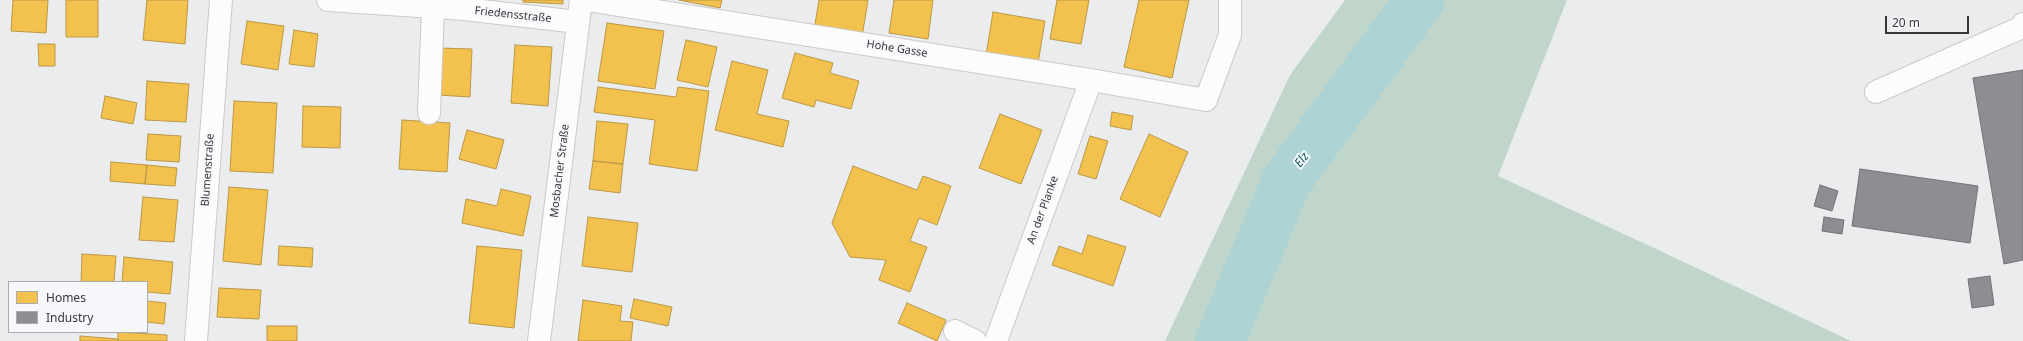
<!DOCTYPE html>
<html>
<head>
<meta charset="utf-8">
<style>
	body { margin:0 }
	#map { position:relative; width:2023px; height:341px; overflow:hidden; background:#ebeced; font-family:"Noto Sans",sans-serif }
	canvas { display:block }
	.legend { position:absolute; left:8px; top:281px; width:140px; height:52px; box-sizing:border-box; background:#f7f8fb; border:1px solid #aaabad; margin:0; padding:5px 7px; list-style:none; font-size:12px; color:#363738 }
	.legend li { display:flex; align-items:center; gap:8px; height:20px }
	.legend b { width:20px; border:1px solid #aaabad }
	.scale { position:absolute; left:1885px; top:16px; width:84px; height:18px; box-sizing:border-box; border:2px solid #363738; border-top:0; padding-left:5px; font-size:12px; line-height:14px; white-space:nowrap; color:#363738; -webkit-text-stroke:3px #f7f8fb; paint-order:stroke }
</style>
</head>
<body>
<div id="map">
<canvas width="2023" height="341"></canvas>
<ul class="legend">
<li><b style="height:11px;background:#f2c14e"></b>Homes</li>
<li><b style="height:11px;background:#8d8d92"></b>Industry</li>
</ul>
<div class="scale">20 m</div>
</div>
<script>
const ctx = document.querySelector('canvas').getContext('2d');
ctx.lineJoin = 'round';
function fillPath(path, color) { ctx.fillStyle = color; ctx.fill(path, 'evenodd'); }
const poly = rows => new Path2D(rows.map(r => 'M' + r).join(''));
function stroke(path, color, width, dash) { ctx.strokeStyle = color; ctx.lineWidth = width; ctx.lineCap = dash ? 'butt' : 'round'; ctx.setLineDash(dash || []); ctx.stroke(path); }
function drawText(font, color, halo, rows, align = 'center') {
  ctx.font = font + ' "Noto Sans",sans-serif'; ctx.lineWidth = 4; ctx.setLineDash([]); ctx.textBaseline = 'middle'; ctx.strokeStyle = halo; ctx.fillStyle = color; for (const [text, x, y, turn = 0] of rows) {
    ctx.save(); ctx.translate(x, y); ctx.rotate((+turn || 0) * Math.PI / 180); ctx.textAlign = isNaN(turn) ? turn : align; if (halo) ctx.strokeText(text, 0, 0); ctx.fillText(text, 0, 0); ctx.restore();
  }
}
const green = poly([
	[1345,0,1567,0,1498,176,1650,246,1851,341,1165,341,1290,75]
]);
const homes = poly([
	[13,0,48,0,46,33,11,31,13,0],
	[66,0,98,0,98,37,66,37,66,0],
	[147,0,188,0,185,44,143,40,147,0],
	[523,0,563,0,563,4,523,2,523,0],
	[679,0,722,0,720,8,679,0],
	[819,0,868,0,862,37,814,30,819,0],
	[894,0,933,0,928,39,889,33,894,0],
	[1057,0,1089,0,1081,44,1050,39,1057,0],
	[1139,0,1189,0,1172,78,1124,67,1139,0],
	[993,12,1045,21,1038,63,986,55,993,12],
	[247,21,284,26,278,70,241,64,247,21],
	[607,23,664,31,655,89,598,81,607,23],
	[294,30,318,34,314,67,289,64,294,30],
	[686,40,717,47,708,87,677,80,686,40],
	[38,44,55,44,55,66,39,66,38,44],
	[515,45,552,47,548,106,511,103,515,45],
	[440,48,472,49,470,97,438,95,440,48],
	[795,53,833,63,830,73,859,81,851,109,816,100,814,107,782,98,795,53],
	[732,61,768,70,757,114,789,121,783,147,715,130,732,61],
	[147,81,189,84,186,122,145,120,147,81],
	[598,87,676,97,678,87,709,91,697,171,649,164,655,120,594,112,598,87],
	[105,96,137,103,133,124,101,118,105,96],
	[234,101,277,103,273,173,230,171,234,101],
	[303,106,341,107,340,148,302,147,303,106],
	[1112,112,1133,116,1131,130,1110,126,1112,112],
	[1000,114,1042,130,1021,184,979,168,1000,114],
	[402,120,450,123,447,172,399,169,402,120],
	[597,121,628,124,623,164,593,161,597,121],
	[467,130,504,140,496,169,459,159,467,130],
	[148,134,181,136,179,162,146,160,148,134],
	[1149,134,1188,152,1160,217,1120,199,1149,134],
	[1090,136,1108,141,1096,179,1078,174,1090,136],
	[593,161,623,164,620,193,589,189,593,161],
	[111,162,147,165,145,184,110,181,111,162],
	[147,165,177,168,175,186,145,184,147,165],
	[853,166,917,190,923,176,951,186,937,225,919,218,910,241,927,247,910,292,879,280,886,260,850,257,832,223,853,166],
	[229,187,268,190,261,265,223,261,229,187],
	[501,189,531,196,523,236,462,223,466,199,497,206,501,189],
	[143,197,178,200,174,242,139,240,143,197],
	[588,217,638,223,632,272,582,266,588,217],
	[1088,235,1126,247,1113,286,1052,265,1059,246,1082,254,1088,235],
	[279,246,313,248,312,267,278,265,279,246],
	[477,246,522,250,514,328,469,323,477,246],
	[82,254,116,256,114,282,81,282,82,254],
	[124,257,173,262,170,294,147,292,147,282,122,282,124,257],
	[219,288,261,290,259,319,217,317,219,288],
	[634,299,672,307,668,326,630,318,634,299],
	[583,300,622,306,620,321,633,322,631,341,578,341,583,300],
	[147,301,166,303,164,324,147,322,147,301],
	[907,303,946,320,937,341,898,323,907,303],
	[267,326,297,326,297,341,267,341,267,326],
	[118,332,167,335,167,341,118,341,118,332],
	[80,336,118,339,118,341,80,341,80,336]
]);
const industry = poly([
	[2023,70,2023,260,2004,264,1973,78,2023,70],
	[1860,169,1978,186,1970,243,1852,226,1860,169],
	[1820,185,1838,191,1832,211,1814,206,1820,185],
	[1824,217,1844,220,1842,234,1822,231,1824,217],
	[1990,276,1994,305,1972,308,1968,279,1990,276]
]);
const river = poly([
	[1220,341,1287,180,1420,0]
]);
const minor = poly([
	[328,0,464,9,578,22],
	[587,0,1091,80,1206,100,1230,35,1230,0],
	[1876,92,2020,28,2023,24],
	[429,113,433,7],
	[955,331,975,341],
	[196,341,221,0],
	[539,341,581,0],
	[996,341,1091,80]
]);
const streetNames = [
	["Friedensstraße",513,15,6],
	["Hohe Gasse",897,49,9],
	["Blumenstraße",208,170,-86],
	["Mosbacher Straße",560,171,-83],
	["An der Planke",1043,210,-70]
];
const waterNames = [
	["Elz",1302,160,-53]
];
fillPath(green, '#c0d6cb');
fillPath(homes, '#f2c14e');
stroke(homes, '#ba9847', 1);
fillPath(industry, '#8d8d92');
stroke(industry, '#737377', 1);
stroke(river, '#add3d4', 50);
stroke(minor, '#cacacb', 24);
stroke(minor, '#fcfcfc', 22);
drawText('11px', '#363738', '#f7f8fb', streetNames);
drawText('italic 12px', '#005356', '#f7f8fb', waterNames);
</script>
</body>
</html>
